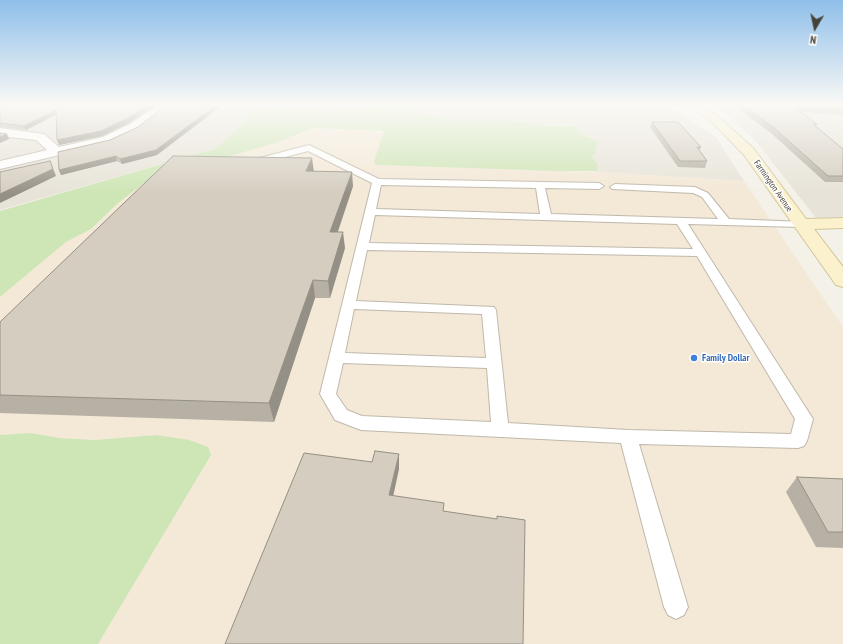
<!DOCTYPE html>
<html>
<head>
<meta charset="utf-8">
<style>
	body { margin:0 }
	#map { position:relative; width:843px; height:644px; overflow:hidden; background:#f4f1e9; font-family:"PT Sans Narrow",sans-serif }
	canvas { display:block }
	.north { position:absolute; left:795px; top:8px; width:40px; height:40px; -webkit-text-stroke:3px #fff; paint-order:stroke; rotate:189deg; font-size:11px; font-weight:700; line-height:16px; text-align:center; color:#474238 }
	.north::after { content:''; display:block; margin:auto; width:14px; height:18px; background:#474238; clip-path:polygon(50% 0,100% 100%,50% 72%,0 100%) }
</style>
</head>
<body>
<div id="map">
<canvas width="843" height="644"></canvas>
<div class="north">N</div>
</div>
<script>
const ctx = document.querySelector('canvas').getContext('2d');
ctx.lineJoin = 'round';
function fillPath(path, color) { ctx.fillStyle = color; ctx.fill(path, 'evenodd'); }
const poly = rows => new Path2D(rows.map(r => 'M' + r).join(''));
function stroke(path, color, width, dash) { ctx.strokeStyle = color; ctx.lineWidth = width; ctx.lineCap = dash ? 'butt' : 'round'; ctx.setLineDash(dash || []); ctx.stroke(path); }
function drawText(font, color, halo, rows, align = 'center') {
  ctx.font = font + ' "PT Sans Narrow",sans-serif'; ctx.lineWidth = 3; ctx.setLineDash([]); ctx.textBaseline = 'middle'; ctx.strokeStyle = halo; ctx.fillStyle = color; for (const [text, x, y, turn = 0] of rows) {
    ctx.save(); ctx.translate(x, y); ctx.rotate((+turn || 0) * Math.PI / 180); ctx.textAlign = isNaN(turn) ? turn : align; if (halo) ctx.strokeText(text, 0, 0); ctx.fillText(text, 0, 0); ctx.restore();
  }
}
const residential = poly([
	[0,104,377,104,367,108,335,111,290,110,250,115,217,148,0,210],
	[424,104,665,104,716,137,744,181,595,172,597,170,592,157,596,147,600,144,593,139,579,132,577,127,568,125,548,126,506,119,452,119,421,115,417,111],
	[709,104,843,104,843,217,816,218,754,139,720,109]
]);
const commercial = poly([
	[313,128,384,132,375,158,374,163,377,165,595,172,744,181,843,327,843,644,98,644,211,455,208,447,156,435,95,440,60,438,30,433,0,435,0,297,66,242,91,229,118,203,143,184,157,177]
]);
const green = poly([
	[377,104,424,104,417,111,421,115,452,119,506,119,548,126,573,126,577,127,579,132,593,139,600,144,596,147,596,151,592,157,598,164,597,171,557,171,377,165,374,163,375,158,384,131,313,128,275,143,157,177,143,184,118,203,91,229,66,242,0,297,0,211,217,148,250,115,260,109,270,108,335,111,367,108],
	[30,433,60,438,95,440,156,435,189,440,208,447,211,455,98,644,0,644,0,435]
]);
const service = poly([
	[309,145,379,179,599,183,604,186,599,189,545,188,551,214,718,219,702,197,693,193,612,189,610,187,615,184,695,187,708,193,729,219,804,222,805,224,804,226,800,227,688,224,813,419,807,441,804,446,798,448,639,444,688,607,684,615,676,619,668,615,664,607,621,443,361,430,335,420,320,394,372,183,308,151,255,165,251,162,252,160,309,145],
	[381,185,536,188,540,214,376,209,381,185],
	[375,215,677,224,693,249,369,243,375,215],
	[367,250,697,256,795,419,791,434,628,430,508,423,496,310,494,307,356,301,367,250],
	[354,309,482,314,486,358,345,353,354,309],
	[343,363,487,368,491,422,362,416,347,410,336,394,343,363]
]);
const minor = poly([
	[160,104,172,104,138,130,111,143,0,169,0,161,47,150,36,140,0,136,0,128,44,134,59,147,103,137,130,124,160,104]
]);
const secondary = poly([
	[686,104,698,104,719,117,754,149,806,219,843,218,843,228,814,229,843,267,843,287,836,285,744,155,711,121,686,104]
]);
const wall = poly([
	[0,104,129,123,102,136,59,145,57,140,56,115,26,130,0,127],
	[732,104,843,104,843,115,801,112,817,124,816,127,843,149,843,182,825,182,771,133],
	[652,122,701,147,699,151,707,161,705,168,678,167,650,127],
	[138,127,157,155,122,164,117,161,61,175,59,170,110,140],
	[314,171,353,186,338,232,345,248,330,298,315,298,274,422,0,413,0,322],
	[797,477,843,479,843,548,816,547,786,492]
]);
const shadedWall = poly([
	[150,104,158,104,129,123,102,136,59,145,57,140],
	[218,104,224,104,157,155,122,164,120,159],
	[56,110,57,114,26,130,24,126],
	[7,134,9,139,0,143,0,137],
	[116,156,117,161,61,175,59,170],
	[312,158,314,172,306,171],
	[50,161,56,176,0,203,0,194],
	[352,172,353,186,332,248,330,232],
	[343,232,345,248,330,298,328,281],
	[313,280,315,298,274,422,269,403],
	[399,454,399,469,390,511,389,495]
]);
const building = poly([
	[0,104,150,104,128,118,101,131,57,140,56,110,24,126,0,123,0,104],
	[168,104,218,104,156,150,120,159,116,156,59,170,58,152,110,140,138,127,168,104],
	[740,104,843,104,843,109,794,107,817,124,813,124,843,149,843,176,828,176,773,127,740,104],
	[652,122,678,122,701,147,697,147,707,161,680,161,652,122],
	[0,133,7,134,0,137,0,133],
	[173,156,312,158,306,171,352,172,330,232,343,232,328,281,313,280,269,403,0,395,0,322,173,156],
	[50,161,53,169,0,194,0,172,50,161],
	[375,451,399,454,389,495,444,503,443,511,497,519,497,516,525,520,523,644,225,644,304,453,372,462,375,451],
	[797,477,843,479,843,532,828,532,797,477]
]);
const markers = [
	[694,358,4,"#3f7fe0"]
];
const farStreetnames = [
	["Farmington Avenue",773,186,55]
];
const shopNames = [
	["Family Dollar",702,358]
];
fillPath(residential, '#e7e3d8');
fillPath(commercial, '#f4e8d6');
fillPath(green, '#cee5b5');
stroke(service, '#bfb9ac', 2);
stroke(minor, '#bfb9ac', 2);
stroke(secondary, '#d1c59c', 2);
fillPath(service, '#fff');
fillPath(minor, '#fff');
fillPath(secondary, '#fbf1cc');
fillPath(wall, '#b7b0a4');
fillPath(shadedWall, '#959086');
fillPath(building, '#d5cdbf');
stroke(building, '#959086', 1);
const sky = ctx.createLinearGradient(0, 0, 0, 194);
sky.addColorStop(0, '#8fbfea');
sky.addColorStop(0.54, '#faf9f5');
sky.addColorStop(1, '#faf9f500');
ctx.fillStyle = sky;
ctx.fillRect(0, 0, 843, 194);
for (const [x, y, r, color] of markers) { const dot = new Path2D(); dot.arc(x, y, r, 0, 2 * Math.PI); ctx.fillStyle = color; ctx.fill(dot); stroke(dot, '#fff', 1.5); }
drawText('9px', '#474238', '#fff', farStreetnames);
drawText('bold 10px', '#366cbe', '#fff', shopNames, 'left');
</script>
</body>
</html>
